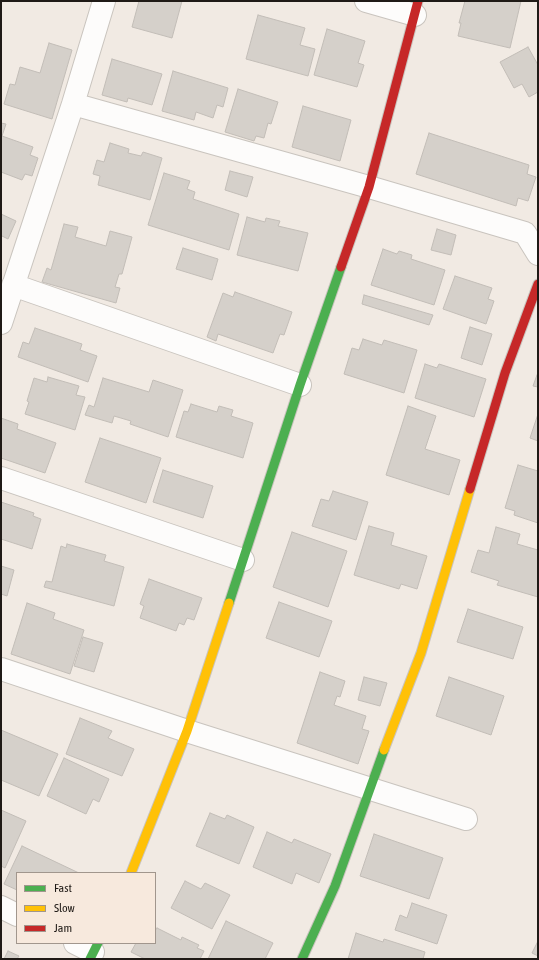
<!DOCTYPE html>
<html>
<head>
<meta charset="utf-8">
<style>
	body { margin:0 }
	#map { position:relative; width:539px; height:960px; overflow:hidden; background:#f1eae3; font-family:"Asap Condensed",sans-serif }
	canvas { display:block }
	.frame { position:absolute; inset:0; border:2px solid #1f1a16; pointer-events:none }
	.legend { position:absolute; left:16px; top:872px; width:140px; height:72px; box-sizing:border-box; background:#f7e9dd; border:1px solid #a1968d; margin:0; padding:5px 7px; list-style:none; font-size:12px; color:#1f1a16 }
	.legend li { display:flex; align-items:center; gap:8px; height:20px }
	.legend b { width:20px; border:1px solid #a1968d }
</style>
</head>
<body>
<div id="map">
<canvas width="539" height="960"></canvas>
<div class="frame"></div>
<ul class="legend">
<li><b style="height:5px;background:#4caf50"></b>Fast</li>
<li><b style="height:5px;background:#ffc107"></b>Slow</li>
<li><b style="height:5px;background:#c62828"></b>Jam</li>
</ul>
</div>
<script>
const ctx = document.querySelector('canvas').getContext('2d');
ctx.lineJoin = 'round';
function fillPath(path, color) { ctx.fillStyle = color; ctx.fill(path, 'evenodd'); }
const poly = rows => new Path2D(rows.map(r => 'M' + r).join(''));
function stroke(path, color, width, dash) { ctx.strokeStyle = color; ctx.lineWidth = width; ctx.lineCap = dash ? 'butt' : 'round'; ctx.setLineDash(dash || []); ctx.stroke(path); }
const building = poly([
	[139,1,182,1,172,38,132,27,139,1],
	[465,1,521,1,510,48,458,36,461,23,459,23,465,1],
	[258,15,305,28,300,45,315,49,308,76,246,59,258,15],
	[327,29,365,41,358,63,364,65,357,87,314,75,327,29],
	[49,43,72,50,52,119,4,104,10,84,15,85,20,67,40,73,49,43],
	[528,47,538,65,538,92,529,97,522,84,514,88,500,62,528,47],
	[112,59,162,74,152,105,128,98,127,102,102,95,112,59],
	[173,71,228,88,223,107,217,105,213,118,196,112,194,120,162,111,173,71],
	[238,89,278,102,271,124,268,123,264,138,256,136,254,141,225,132,238,89],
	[303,106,351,120,340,161,292,147,303,106],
	[1,123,6,124,2,136,33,147,30,155,38,158,32,176,25,174,22,180,1,172,1,123],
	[429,133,529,165,527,174,536,177,528,201,518,198,516,206,416,174,429,133],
	[110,143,129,149,128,153,141,156,143,152,162,158,150,200,98,185,100,176,93,174,97,160,104,162,110,143],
	[230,171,253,177,247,197,225,190,230,171],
	[164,173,190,181,187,189,195,192,193,199,239,214,229,250,148,225,164,173],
	[1,214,16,221,8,239,2,236,1,239,1,214],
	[247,217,265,222,266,218,280,221,278,226,308,233,298,271,237,255,247,217],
	[64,224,78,227,75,237,106,246,110,231,132,237,122,274,119,274,115,287,120,288,116,303,42,282,47,268,51,270,64,224],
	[437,229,456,235,451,255,431,250,437,229],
	[183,248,218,259,212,280,176,269,183,248],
	[383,249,397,254,399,251,412,255,411,259,445,270,434,305,371,285,383,249],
	[455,276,492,288,488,299,494,301,486,324,443,309,455,276],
	[235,292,292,312,284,335,280,334,273,353,218,334,216,341,207,337,223,293,233,297,235,292],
	[364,295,433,315,429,325,362,304,364,295],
	[470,327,492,334,482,365,461,358,470,327],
	[35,328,82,344,80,350,97,356,88,382,18,357,23,342,29,344,35,328],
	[363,339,382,345,384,340,417,350,404,393,344,374,352,348,359,350,363,339],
	[425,364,437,368,439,364,486,379,474,417,415,398,425,364],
	[537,375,538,375,538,387,533,386,537,375],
	[48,377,79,386,76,395,85,397,75,430,25,414,29,402,27,401,34,378,47,382,48,377],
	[103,378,149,392,153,380,183,390,168,437,130,424,131,421,114,416,112,423,85,415,89,405,94,407,103,378],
	[191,404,217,412,219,406,233,410,231,416,253,423,243,458,176,437,184,411,188,412,191,404],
	[408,406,436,416,425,449,460,460,449,495,386,475,408,406],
	[538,414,538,441,530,438,538,414],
	[1,418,18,424,17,429,56,443,45,473,1,458,1,418],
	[100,438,161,458,146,503,85,482,100,438],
	[518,465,538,471,538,523,514,515,515,511,505,508,518,465],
	[163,470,213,486,203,518,153,502,163,470],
	[333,491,368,502,356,540,312,526,321,499,329,501,333,491],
	[1,502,34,513,33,516,41,519,32,549,1,539,1,502],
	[369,526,394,533,391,545,427,556,417,589,401,584,399,589,354,575,369,526],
	[496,527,520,534,517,544,538,550,538,597,497,585,499,581,471,572,478,550,489,553,496,527],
	[292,532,347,551,328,607,273,587,292,532],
	[67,544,106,555,104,561,124,567,114,606,44,587,46,581,52,582,61,546,66,548,67,544],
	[1,566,14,570,7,596,1,594,1,566],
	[149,579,202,598,194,620,187,618,184,625,179,623,176,631,140,618,144,606,140,604,149,579],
	[279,602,332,621,319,657,266,638,279,602],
	[27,603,55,613,53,619,84,630,70,674,11,654,27,603],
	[468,609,523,627,513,659,457,642,468,609],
	[83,637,103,643,94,672,74,666,83,637],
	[320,672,345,681,340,697,337,696,334,705,366,716,362,729,369,731,358,764,297,743,320,672],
	[364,677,387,683,380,706,358,700,364,677],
	[449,677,504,696,491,735,436,716,449,677],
	[80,718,112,731,108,738,134,749,122,776,66,754,80,718],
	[1,730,58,754,39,796,1,780,1,730],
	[64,758,109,779,99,802,93,799,86,814,47,796,64,758],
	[1,810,26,821,5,868,1,866,1,810],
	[210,813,225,819,227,815,254,827,239,864,196,846,210,813],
	[267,832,292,843,294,839,331,854,319,883,296,873,292,884,253,867,267,832],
	[374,834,443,858,429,899,360,876,374,834],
	[22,846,79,873,17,873,17,890,4,884,22,846],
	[185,881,201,889,205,883,230,895,212,929,171,908,185,881],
	[412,903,447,915,437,944,395,930,400,915,407,918,412,903],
	[226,921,273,943,265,959,208,959,226,921],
	[157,928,181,940,182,937,199,945,197,948,204,951,200,959,145,959,131,952,136,943,155,943,155,931,157,928],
	[356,933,383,942,384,939,425,952,423,959,348,959,356,933],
	[538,941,538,956,532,953,538,941],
	[8,951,19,956,17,959,4,959,8,951]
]);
const street = poly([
	[366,1,415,15],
	[73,104,369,187,525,233,538,254],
	[13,285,300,385],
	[1,323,73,104,104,1],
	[1,478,243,560],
	[1,669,187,731,466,819],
	[1,907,17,915],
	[75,943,93,952]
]);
const fast = poly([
	[229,603,300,385,341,267],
	[90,959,98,943],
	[302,959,335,886,384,750]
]);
const slow = poly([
	[384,750,421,653,470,489],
	[131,873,187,731,229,603]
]);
const jam = poly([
	[341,267,369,187,418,1],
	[470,489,505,373,538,284]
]);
fillPath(building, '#d5d0ca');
stroke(building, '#c2bdb7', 1);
stroke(street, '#c9c4be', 24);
stroke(fast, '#c9c4be', 11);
stroke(slow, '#c9c4be', 11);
stroke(jam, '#c9c4be', 11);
stroke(street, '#fdfcfb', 22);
stroke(fast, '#4caf50', 9);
stroke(slow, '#ffc107', 9);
stroke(jam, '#c62828', 9);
</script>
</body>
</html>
